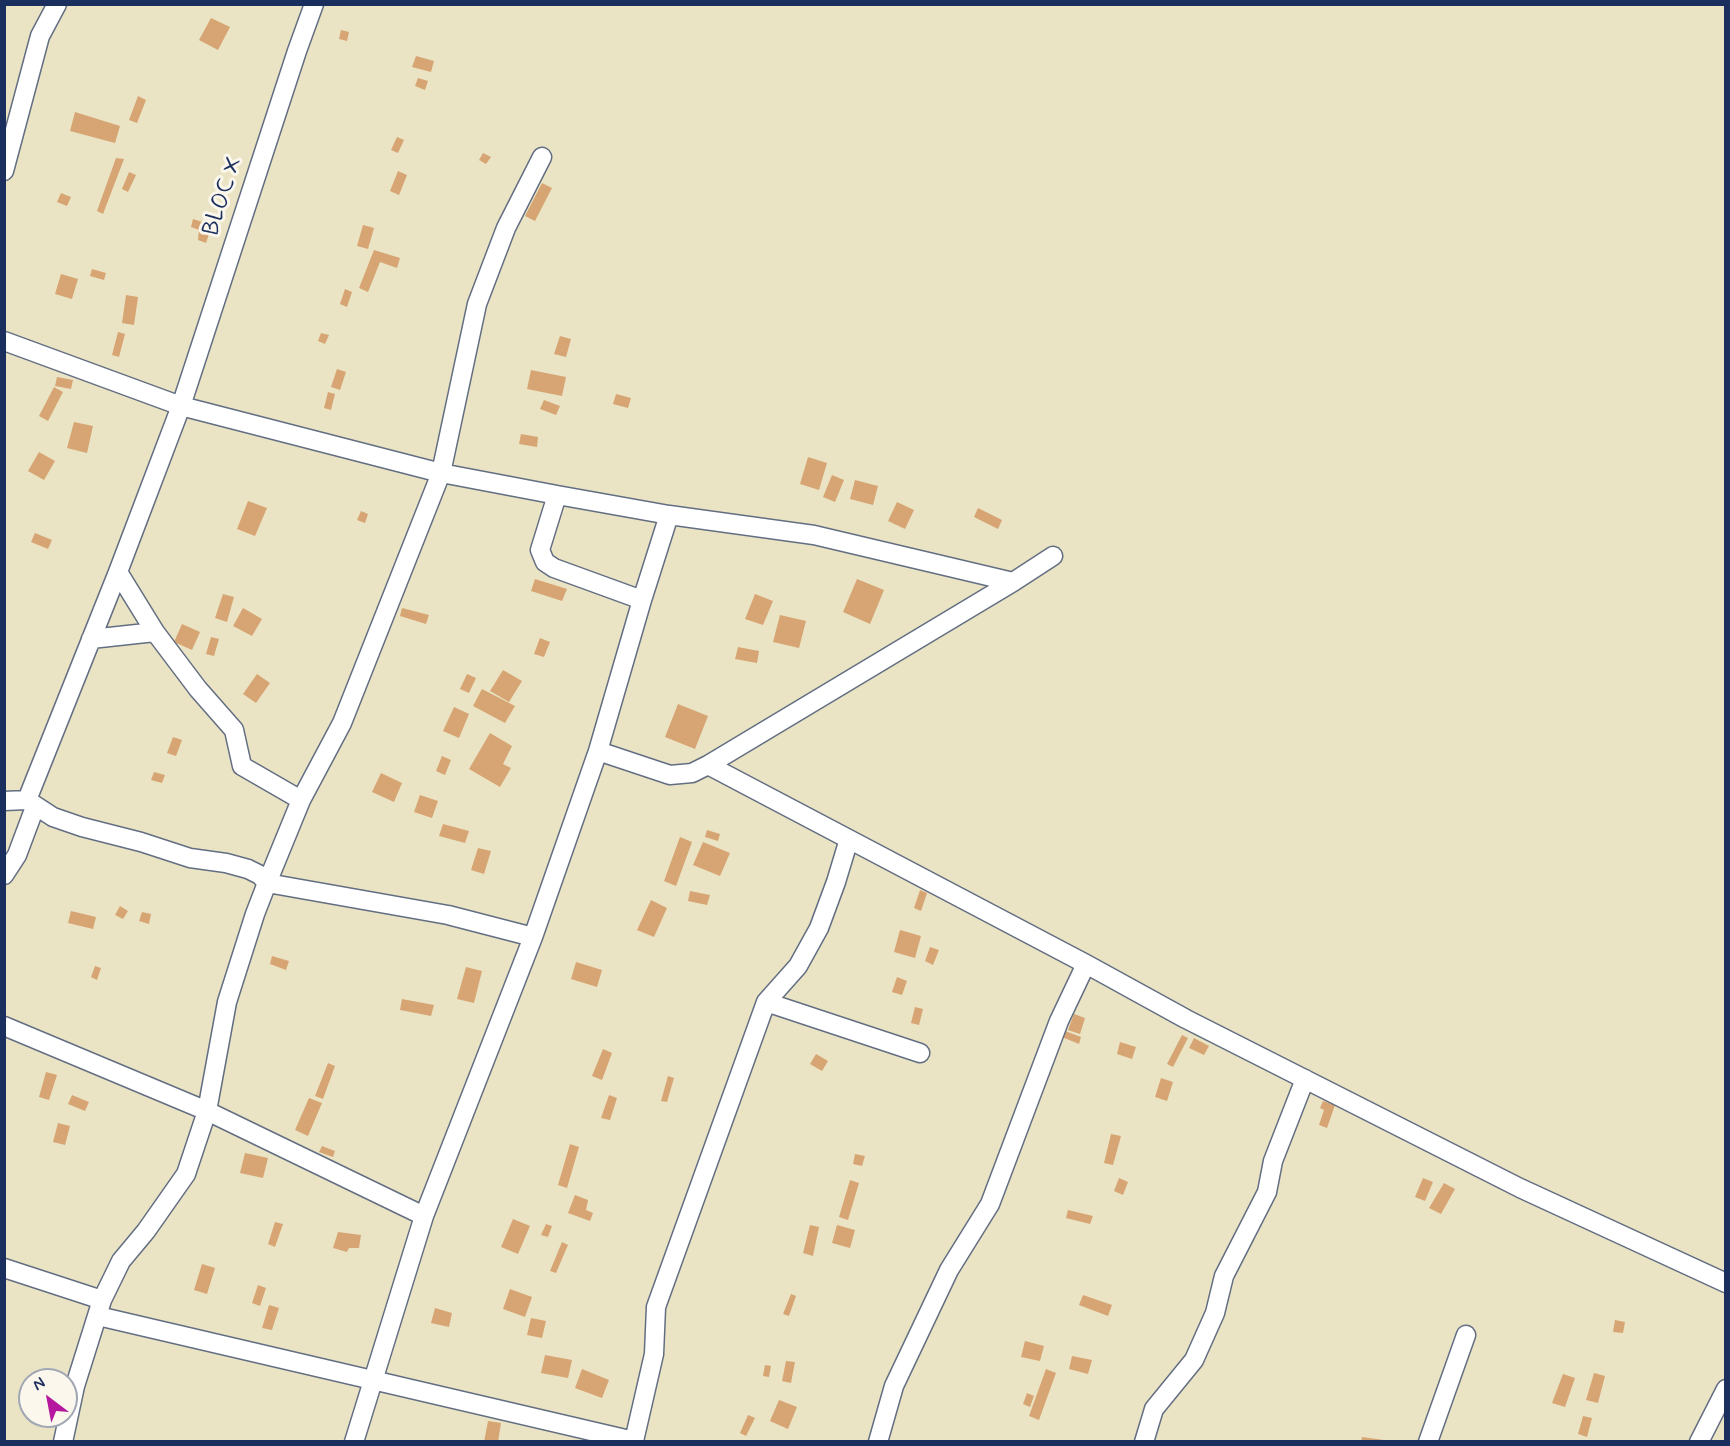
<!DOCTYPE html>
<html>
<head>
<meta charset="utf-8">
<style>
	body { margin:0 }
	#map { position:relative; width:1730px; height:1446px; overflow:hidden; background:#eae4c4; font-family:Mynerve,sans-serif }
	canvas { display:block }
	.frame { position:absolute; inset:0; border:6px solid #1b2f5e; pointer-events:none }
	.north { position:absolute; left:18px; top:1368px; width:60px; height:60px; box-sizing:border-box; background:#fbf7ec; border:2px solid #a1a7b3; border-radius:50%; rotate:328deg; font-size:16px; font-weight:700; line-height:24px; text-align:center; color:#1b2f5e }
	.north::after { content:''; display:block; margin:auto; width:21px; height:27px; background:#b5179e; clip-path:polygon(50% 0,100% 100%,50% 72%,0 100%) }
</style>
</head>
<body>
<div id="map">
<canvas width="1730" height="1446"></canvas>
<div class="frame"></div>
<div class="north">N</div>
</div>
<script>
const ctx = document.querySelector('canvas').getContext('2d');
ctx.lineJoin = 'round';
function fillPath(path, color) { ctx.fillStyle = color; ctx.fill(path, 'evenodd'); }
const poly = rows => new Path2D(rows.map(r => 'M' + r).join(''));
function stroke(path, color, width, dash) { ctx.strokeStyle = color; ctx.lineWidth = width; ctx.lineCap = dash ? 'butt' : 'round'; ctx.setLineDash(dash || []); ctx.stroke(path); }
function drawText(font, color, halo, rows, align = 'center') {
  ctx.font = font + ' Mynerve,sans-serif'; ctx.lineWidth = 6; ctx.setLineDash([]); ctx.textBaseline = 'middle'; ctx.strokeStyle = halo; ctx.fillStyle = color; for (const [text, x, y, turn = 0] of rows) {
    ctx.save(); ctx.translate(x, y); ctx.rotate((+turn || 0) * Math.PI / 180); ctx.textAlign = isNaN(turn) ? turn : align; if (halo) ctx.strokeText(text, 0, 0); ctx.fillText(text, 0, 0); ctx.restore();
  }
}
const building = poly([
	[211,18,230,27,218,50,199,40],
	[341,30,349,32,347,41,339,39],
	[416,56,434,61,431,72,412,67],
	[418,78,428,81,425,90,415,86],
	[138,96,146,100,137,123,129,120],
	[75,112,120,126,115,143,70,131],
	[397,137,404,140,398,153,391,150],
	[483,153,491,157,486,164,479,160],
	[116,158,124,159,103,214,97,211],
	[398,171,407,175,399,195,390,191],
	[129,172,136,175,128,192,122,189],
	[542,183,552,188,535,221,525,216],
	[61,193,71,197,67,206,57,202],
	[193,219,212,225,206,243,198,240,199,230,191,227],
	[363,225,374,228,368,249,357,246],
	[374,250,400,258,397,268,380,262,368,292,359,288],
	[92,269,106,273,104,280,90,276],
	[61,274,78,279,72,299,55,294],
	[345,289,352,292,347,307,340,304],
	[126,295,138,297,134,325,122,323],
	[118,332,125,334,119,357,112,355],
	[321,333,329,335,325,344,318,341],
	[560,336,571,339,566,357,554,354],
	[337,369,346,372,340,390,331,387],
	[531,370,566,377,562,396,527,389],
	[57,377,73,380,71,389,55,386],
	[54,387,63,392,48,421,39,416],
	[328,392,335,394,331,410,324,408],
	[616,394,631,398,628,408,613,404],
	[544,400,560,406,556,415,540,409],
	[74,422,93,426,87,453,67,448],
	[521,434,538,437,537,447,519,444],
	[39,452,55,461,44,480,28,471],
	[808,457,827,463,819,490,800,484],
	[832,475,844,480,835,502,823,497],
	[855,480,878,486,873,505,850,499],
	[248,501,267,508,255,536,237,529],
	[897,502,914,510,905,529,888,521],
	[978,508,1002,520,998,529,974,517],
	[361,511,368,514,365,523,357,520],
	[35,533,52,540,48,549,31,542],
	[535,579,567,589,562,601,531,591],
	[857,579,884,590,870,624,843,612],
	[223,594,234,597,227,622,215,618],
	[755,594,773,601,763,625,745,619],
	[243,608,262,619,252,636,233,626],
	[402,608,429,615,426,624,400,616],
	[780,615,806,621,799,648,773,642],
	[182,624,200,632,192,650,174,642],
	[211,637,219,639,214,656,206,654],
	[540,638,550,642,544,657,534,654],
	[738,647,759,651,757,663,735,659],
	[503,670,522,681,509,702,490,691],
	[257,674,270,683,256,703,243,694],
	[467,674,476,678,469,693,460,689],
	[482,689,515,706,505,723,473,706],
	[678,704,708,716,695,749,665,737],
	[454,707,469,714,459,738,443,731],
	[490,733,512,746,503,764,511,768,500,787,469,769],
	[173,737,182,740,176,756,167,753],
	[442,756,451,760,445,775,436,771],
	[154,772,165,775,162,783,151,780],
	[381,773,402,783,394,802,372,792],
	[420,795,438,801,432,818,414,812],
	[443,824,469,831,465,843,439,836],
	[707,830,720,834,718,841,705,837],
	[680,837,692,842,676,886,664,881],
	[703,842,730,853,720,876,693,865],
	[478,848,491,851,484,874,471,870],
	[920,890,927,893,921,911,914,908],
	[690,891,710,895,707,905,688,901],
	[651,900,667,908,654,937,637,930],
	[120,906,128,911,123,919,115,915],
	[71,911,96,917,93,929,68,923],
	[142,912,151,914,149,924,139,921],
	[900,930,921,936,915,958,894,952],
	[930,947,939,950,933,965,925,961],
	[272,956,289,961,286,970,270,964],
	[576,962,602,970,597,987,571,979],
	[95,966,101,968,97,980,91,977],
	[466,967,482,971,474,1003,457,999],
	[897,977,907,981,902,995,892,992],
	[402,999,434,1005,431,1016,400,1010],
	[915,1007,923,1009,919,1025,911,1023],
	[1074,1014,1085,1018,1080,1034,1068,1030],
	[1060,1029,1081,1037,1079,1044,1057,1035],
	[1182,1035,1188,1038,1173,1067,1167,1064],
	[1194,1038,1209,1046,1204,1055,1189,1048],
	[1120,1042,1136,1047,1132,1059,1117,1054],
	[603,1049,612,1053,602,1080,592,1076],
	[816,1054,828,1061,822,1071,810,1064],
	[328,1063,335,1066,323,1099,315,1096],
	[46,1072,57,1075,49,1100,39,1097],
	[668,1076,674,1078,667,1102,661,1101],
	[1161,1078,1173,1082,1167,1101,1155,1097],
	[72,1095,89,1102,85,1111,68,1104],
	[609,1095,617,1098,610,1120,601,1118],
	[309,1098,322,1103,308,1136,295,1130],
	[1323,1101,1335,1105,1327,1128,1319,1125,1324,1110,1320,1108],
	[58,1123,70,1126,65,1145,53,1142],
	[1111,1134,1121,1136,1113,1165,1104,1163],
	[570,1144,579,1147,567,1188,558,1185],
	[322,1146,335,1151,333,1157,319,1152],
	[245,1153,268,1158,263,1178,240,1173],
	[855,1154,865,1156,862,1166,853,1164],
	[1119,1178,1128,1182,1123,1195,1114,1191],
	[1423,1178,1433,1182,1425,1201,1415,1197],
	[850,1180,859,1183,848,1220,839,1217],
	[1444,1183,1455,1189,1441,1214,1429,1208],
	[575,1195,588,1200,586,1210,593,1213,590,1221,568,1213],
	[1068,1210,1093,1216,1090,1224,1066,1218],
	[513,1219,530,1226,518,1254,501,1247],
	[275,1222,283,1224,275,1247,268,1244],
	[546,1224,552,1226,548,1237,541,1235],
	[810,1225,819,1227,813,1256,803,1253],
	[837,1225,855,1230,850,1248,832,1243],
	[338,1232,361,1235,359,1248,349,1248,347,1252,333,1248],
	[562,1242,568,1245,556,1273,550,1271],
	[202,1264,215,1268,207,1294,194,1290],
	[258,1285,266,1288,260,1306,252,1303],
	[510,1289,532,1297,525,1317,503,1309],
	[791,1294,796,1296,789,1316,783,1314],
	[1083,1295,1112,1305,1108,1316,1079,1305],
	[269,1305,279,1308,272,1330,262,1328],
	[435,1308,452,1313,449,1327,431,1323],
	[531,1318,546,1321,542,1338,527,1335],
	[1615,1320,1625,1322,1623,1333,1613,1332],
	[1025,1341,1044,1346,1040,1361,1021,1357],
	[545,1355,572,1360,568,1378,541,1373],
	[1072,1356,1092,1360,1088,1374,1069,1369],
	[786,1361,795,1362,791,1383,782,1381],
	[765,1365,771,1366,769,1377,763,1376],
	[582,1369,609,1380,602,1398,575,1388],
	[1046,1369,1056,1373,1039,1420,1029,1416],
	[1594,1373,1605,1376,1598,1403,1586,1400],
	[1563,1374,1575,1378,1565,1407,1552,1403],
	[1027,1393,1034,1396,1030,1407,1023,1404],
	[779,1400,797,1407,788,1429,770,1421],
	[748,1415,755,1418,746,1436,740,1433],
	[1583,1416,1592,1418,1587,1437,1578,1434],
	[488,1421,501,1423,498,1442,484,1442],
	[1362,1437,1384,1440,1384,1442,1361,1442]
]);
const street = poly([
	[4,171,40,36,57,4],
	[4,341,181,406,297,51,314,4],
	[557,495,669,515,642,600],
	[669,515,814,535,1013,582],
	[118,572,155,632],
	[91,639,155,632,198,689,234,730,242,766,301,800],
	[598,751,670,775,692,773,708,765,1086,964,1186,1019,1520,1188,1726,1283],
	[708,765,1013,582,1053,556],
	[27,800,53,817,82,827,141,842,190,858,226,863,248,869,260,875,267,883,448,915,533,937,598,751,642,600,554,568,545,562,540,550,557,495,441,473,342,723,301,800,267,883,255,914,227,1002,207,1111,186,1174,146,1231,121,1261,102,1300,75,1386,63,1442],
	[4,801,27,800,118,572,181,406,441,473,477,304,506,228,542,157],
	[4,875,17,855,35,807],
	[766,1002,920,1053],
	[4,1026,207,1111,424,1216],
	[4,1268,102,1300],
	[98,1316,634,1441,654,1354,656,1307,766,1002,798,966,819,928,836,882,849,839],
	[354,1442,424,1216,533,937],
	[878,1442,894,1386,949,1270,990,1204,1059,1021,1086,964],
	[1144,1442,1154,1409,1194,1360,1215,1313,1224,1276,1267,1192,1273,1161,1305,1079],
	[1428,1442,1466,1335],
	[1699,1442,1726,1389]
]);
const streetNames = [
	["BLOC X",224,197,-72]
];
fillPath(building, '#d7a573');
stroke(street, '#636e82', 21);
stroke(street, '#fff', 18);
drawText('24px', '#1b2f5e', '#fbf7ec', streetNames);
</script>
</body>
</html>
